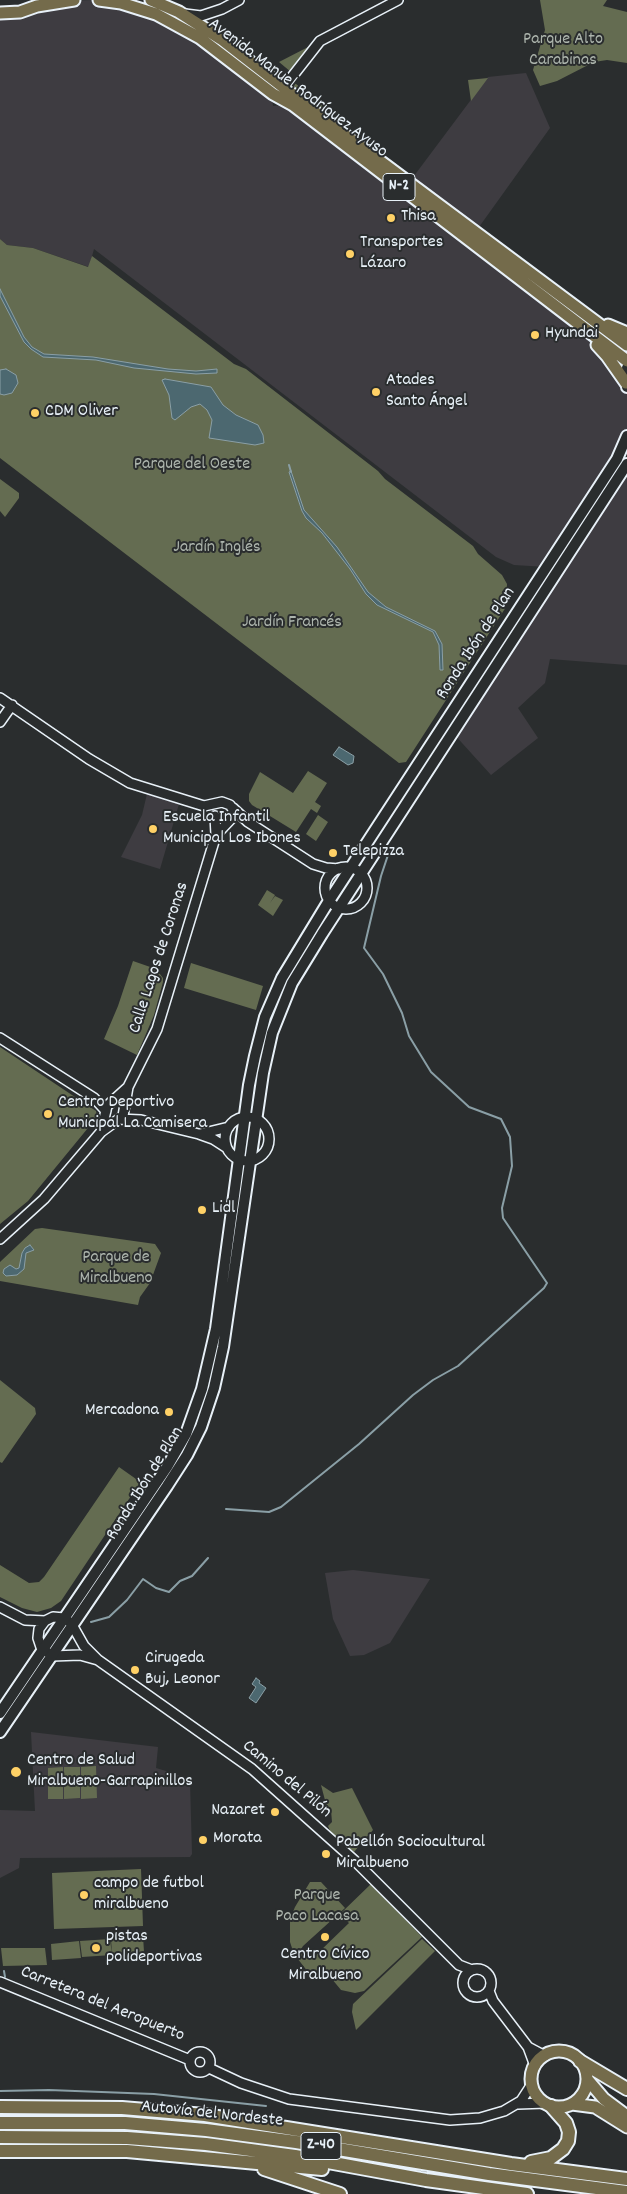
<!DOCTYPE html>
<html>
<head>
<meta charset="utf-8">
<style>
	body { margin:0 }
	canvas { display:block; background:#2a2d2e }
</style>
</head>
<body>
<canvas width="627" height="2194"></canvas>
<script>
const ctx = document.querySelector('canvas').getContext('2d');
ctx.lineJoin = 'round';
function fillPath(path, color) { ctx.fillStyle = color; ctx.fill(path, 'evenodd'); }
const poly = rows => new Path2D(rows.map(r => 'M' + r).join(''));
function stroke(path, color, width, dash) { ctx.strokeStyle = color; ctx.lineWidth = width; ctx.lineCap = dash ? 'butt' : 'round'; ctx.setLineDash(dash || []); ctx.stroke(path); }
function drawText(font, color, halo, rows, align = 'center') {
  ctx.font = font + ' Dekko,sans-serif'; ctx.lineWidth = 4; ctx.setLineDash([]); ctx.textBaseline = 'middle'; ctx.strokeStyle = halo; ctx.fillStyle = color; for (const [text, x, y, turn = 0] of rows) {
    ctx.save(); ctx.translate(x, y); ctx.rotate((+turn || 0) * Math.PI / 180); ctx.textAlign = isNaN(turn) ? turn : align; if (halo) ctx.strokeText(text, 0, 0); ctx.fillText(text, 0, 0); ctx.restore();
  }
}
const built = poly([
	[93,0,161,15,271,90,273,106,293,104,405,188,488,77,526,73,550,128,469,241,602,350,627,387,627,435,547,567,514,565,496,557,94,249,89,267,33,248,7,245,0,239,0,20,4,14,63,1],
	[627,464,627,665,550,659,545,683,518,708,538,738,491,775,453,733],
	[147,794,179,804,160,869,121,857,142,815],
	[353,1570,430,1579,390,1643,364,1655,350,1656,333,1619,325,1573],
	[31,1732,158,1747,156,1768,176,1774,190,1782,192,1854,190,1857,20,1858,19,1868,0,1878,0,1810,35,1811]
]);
const green = poly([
	[540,0,607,0,603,6,627,12,627,63,607,60,594,62,557,81,540,86,533,70,545,30],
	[312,45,291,72,279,62],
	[488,78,471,101,468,80],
	[292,81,325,106,317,108,291,89],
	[0,239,7,245,33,248,88,267,92,256,234,364,246,369,378,471,385,479,473,546,478,554,502,575,507,584,506,607,406,762,399,763,0,458],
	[0,479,19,493,19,498,5,517,0,511],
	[308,771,327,783,315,802,321,806,317,813,311,809,296,832,252,805,249,801,249,794,260,772,293,793],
	[318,815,328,822,316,841,306,834],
	[267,890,275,895,270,903,275,896,283,900,273,916,258,905],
	[133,961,156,969,163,978,163,982,154,1015,137,1055,104,1039,118,1006],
	[191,963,263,986,256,1010,184,988],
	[0,1047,96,1111,97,1117,28,1201,0,1224],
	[42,1228,155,1244,161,1253,150,1283,140,1297,138,1305,0,1281,0,1262,35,1229],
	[0,1380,35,1408,36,1414,2,1463,0,1462],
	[119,1467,136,1479,139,1484,61,1601,51,1608,37,1612,22,1608,0,1597,0,1565,29,1583,39,1582,44,1577],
	[96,1766,97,1798,81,1799,81,1767],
	[63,1767,63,1799,48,1799,48,1768],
	[64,1767,80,1767,80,1798,64,1799],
	[321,1785,333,1793,352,1788,373,1830,354,1852,331,1833,328,1826,332,1822,331,1810,326,1804],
	[141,1869,143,1926,54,1929,52,1873],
	[310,1882,321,1882,345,1908,303,1946,300,1951,315,1959,317,1954,349,1923,340,1914,371,1884,422,1937,364,1991,355,1993,341,1990,322,1967,319,1973,308,1972,294,1954,290,1942,290,1919,295,1907],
	[143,1936,144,1952,112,1955,111,1939],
	[110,1939,112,1955,82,1957,80,1941],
	[422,1939,435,1951,356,2030,352,2012,353,2004],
	[79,1941,81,1958,52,1960,51,1944],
	[1,1948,45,1948,47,1965,3,1966]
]);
const water = poly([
	[0,289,24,337,32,347,44,354,93,357,168,369,196,371,217,369,217,373,196,374,134,368,96,360,43,357,31,349,24,342,0,296,0,289],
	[6,369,16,375,18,383,12,393,4,395,0,394,0,370,6,369],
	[165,379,211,387,223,405,236,415,258,425,263,435,264,443,255,445,209,438,212,420,207,410,200,404,191,407,175,420,172,418,169,395,162,380,165,379],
	[291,471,304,510,337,547,368,592,386,607,435,631,442,644,443,670,440,670,439,645,433,632,377,605,366,594,350,569,322,533,306,518,302,511,289,472,291,471],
	[339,747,354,756,353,763,348,765,333,755,339,747],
	[30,1245,34,1250,26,1253,24,1269,17,1275,6,1276,3,1273,4,1269,10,1265,16,1269,19,1268,22,1253,25,1248,30,1245],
	[256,1678,260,1681,259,1683,266,1688,256,1703,249,1698,256,1687,252,1684,256,1678]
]);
const stream = poly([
	[289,465,291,472],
	[226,1509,269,1512,281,1507,359,1444,413,1395,433,1380,458,1366,544,1288,547,1283,503,1218,502,1208,512,1166,510,1137,501,1119,469,1107,431,1072,409,1036,402,1013,383,974,364,948,381,876,389,852],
	[91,1622,109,1617,127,1600,143,1579,156,1588,169,1592,180,1581,192,1576,208,1558],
	[4,1971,5,1977],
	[0,2091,49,2090,154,2094,266,2106]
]);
const tertiary = poly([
	[185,14,201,16,222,9,239,0],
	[284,87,320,41,398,0],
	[0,698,89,759,130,783,204,806,222,802,230,805,234,811,233,817,216,835],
	[0,722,12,705],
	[233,808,248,822,313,864,326,868,339,869],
	'325 888a21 21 0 1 1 42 0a21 21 0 1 1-42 0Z',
	[0,1038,94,1098,106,1111],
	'225 1139a22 22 0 1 1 44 0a22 22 0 1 1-44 0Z',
	[119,1119,141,1120,199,1134,213,1139,227,1148],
	[101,1132,107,1106,128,1087,157,1029,216,835,215,816],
	[200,1134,229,1127],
	[0,1239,44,1199,101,1132,123,1116,128,1087],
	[0,1607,25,1620,45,1621],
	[98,1660,80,1655,52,1656,41,1647,38,1638,39,1629,45,1621,53,1617,64,1618,71,1623,84,1646,98,1660,252,1769,354,1860,459,1965,472,1970],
	'463 1983a14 14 0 1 1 28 0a14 14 0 1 1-28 0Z',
	[0,1982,190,2060],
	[489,1991,493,2001,528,2047,535,2066],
	[528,2047,545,2056],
	'190 2062a10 10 0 1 1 20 0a10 10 0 1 1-20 0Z',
	[209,2068,241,2083,289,2099,450,2120,480,2118,504,2111,521,2101,532,2084],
	[518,2104,546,2103]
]);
const secondary = poly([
	[627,387,627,368],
	[0,1713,167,1467,186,1434,202,1389,216,1329,249,1085,255,1056,265,1017,282,978,327,904,617,459,627,436],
	[0,1732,167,1486,187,1455,201,1427,214,1388,223,1347,263,1073,272,1033,292,983,322,934,627,464]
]);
const trunk = poly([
	[99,0,121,3,156,14,200,38,273,94,293,105,627,361],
	[151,0,179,12,221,39,337,129,627,345],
	[0,13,20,12,37,6,74,0],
	[608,325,627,333],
	[597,345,607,356,626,383],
	'531 2079a28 28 0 1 1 56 0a28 28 0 1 1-56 0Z',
	[587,2079,604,2099,627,2116],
	[572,2104,595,2107,627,2127]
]);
const motorway = poly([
	[580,2061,627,2089],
	[0,2107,122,2108,205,2115,511,2164,627,2179],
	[0,2123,125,2123,206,2130,296,2142,489,2174,627,2192],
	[0,2137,127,2138,206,2144,295,2156,426,2180,527,2194],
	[0,2151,127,2151,322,2169],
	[531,2162,551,2158,563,2149,568,2141,569,2132,566,2123,551,2106],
	[264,2169,340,2194]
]);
const markers = [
	[391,218,5,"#ffd166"],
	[350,254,5,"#ffd166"],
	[535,335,5,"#ffd166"],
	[376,392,5,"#ffd166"],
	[35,413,5,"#ffd166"],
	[153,829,5,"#ffd166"],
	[333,853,5,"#ffd166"],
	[48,1114,5,"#ffd166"],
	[202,1210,5,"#ffd166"],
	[169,1412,5,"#ffd166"],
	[135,1670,5,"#ffd166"],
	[16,1772,6,"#ffd166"],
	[275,1812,5,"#ffd166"],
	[203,1840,5,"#ffd166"],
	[326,1854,5,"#ffd166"],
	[84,1895,5,"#ffd166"],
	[325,1937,5,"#ffd166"],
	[96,1948,5,"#ffd166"]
];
const shields = [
	[399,187,32],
	[321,2146,40]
];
const shieldNames = [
	["N-2",399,187],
	["Z-40",321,2146]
];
const parkNames = [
	["Parque Alto",563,41],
	["Carabinas",563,62],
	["Parque del Oeste",192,466],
	["Jardín Inglés",217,549],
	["Jardín Francés",292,624],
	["Parque de",116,1259],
	["Miralbueno",116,1280],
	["Parque",317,1897],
	["Paco Lacasa",317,1918]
];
const streetNames = [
	["Avenida Manuel Rodríguez Ayuso",297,89,37],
	["Ronda Ibón de Plan",477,644,-57],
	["Calle Lagos de Coronas",160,958,-72],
	["Ronda Ibón de Plan",146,1484,-58],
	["Camino del Pilón",286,1780,40],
	["Carretera del Aeropuerto",102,2005,22],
	["Autovía del Nordeste",212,2115,6]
];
const poiNames = [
	["Thisa",401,218],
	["Transportes",360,244],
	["Lázaro",360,265],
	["Hyundai",545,335],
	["Atades",386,382],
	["Santo Ángel",386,403],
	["CDM Oliver",45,413],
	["Escuela Infantil",163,819],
	["Municipal Los Ibones",163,840],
	["Telepizza",343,853],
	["Centro Deportivo",58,1104],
	["Municipal La Camisera",58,1125],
	["Lidl",212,1210],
	["Mercadona",159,1412,"right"],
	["Cirugeda",145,1660],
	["Buj, Leonor",145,1681],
	["Centro de Salud",27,1762],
	["Miralbueno-Garrapinillos",27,1783],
	["Nazaret",265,1812,"right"],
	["Morata",213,1840],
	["Pabellón Sociocultural",336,1844],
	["Miralbueno",336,1865],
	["campo de futbol",94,1885],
	["miralbueno",94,1906],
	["pistas",106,1938],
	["polideportivas",106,1959],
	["Centro Cívico",325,1956,"center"],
	["Miralbueno",325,1977,"center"]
];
fillPath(built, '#3e3c41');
fillPath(green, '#646c51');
fillPath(water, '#4c6870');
stroke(water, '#8a9fa6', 1);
stroke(stream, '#8a9fa6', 2);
stroke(tertiary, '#e8f1f8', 12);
stroke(secondary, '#e8f1f8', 14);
stroke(trunk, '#e8f1f8', 15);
stroke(motorway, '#e8f1f8', 16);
stroke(tertiary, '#2a2d2e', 9);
stroke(secondary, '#2a2d2e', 10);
stroke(trunk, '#746b4b', 11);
stroke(motorway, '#746b4b', 12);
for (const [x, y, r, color] of markers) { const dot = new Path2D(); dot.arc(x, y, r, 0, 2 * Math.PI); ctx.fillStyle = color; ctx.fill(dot); stroke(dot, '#2a2d2e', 2); }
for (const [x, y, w] of shields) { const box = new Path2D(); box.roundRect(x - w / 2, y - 13.5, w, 27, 4); ctx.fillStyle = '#2a2d2e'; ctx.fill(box); stroke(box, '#e8f1f8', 1); }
drawText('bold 16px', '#e8f1f8', null, shieldNames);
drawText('18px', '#adb5ad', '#2a2d2e', parkNames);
drawText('18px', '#e8f1f8', '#2a2d2e', streetNames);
drawText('18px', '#e8f1f8', '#2a2d2e', poiNames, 'left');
</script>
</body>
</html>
